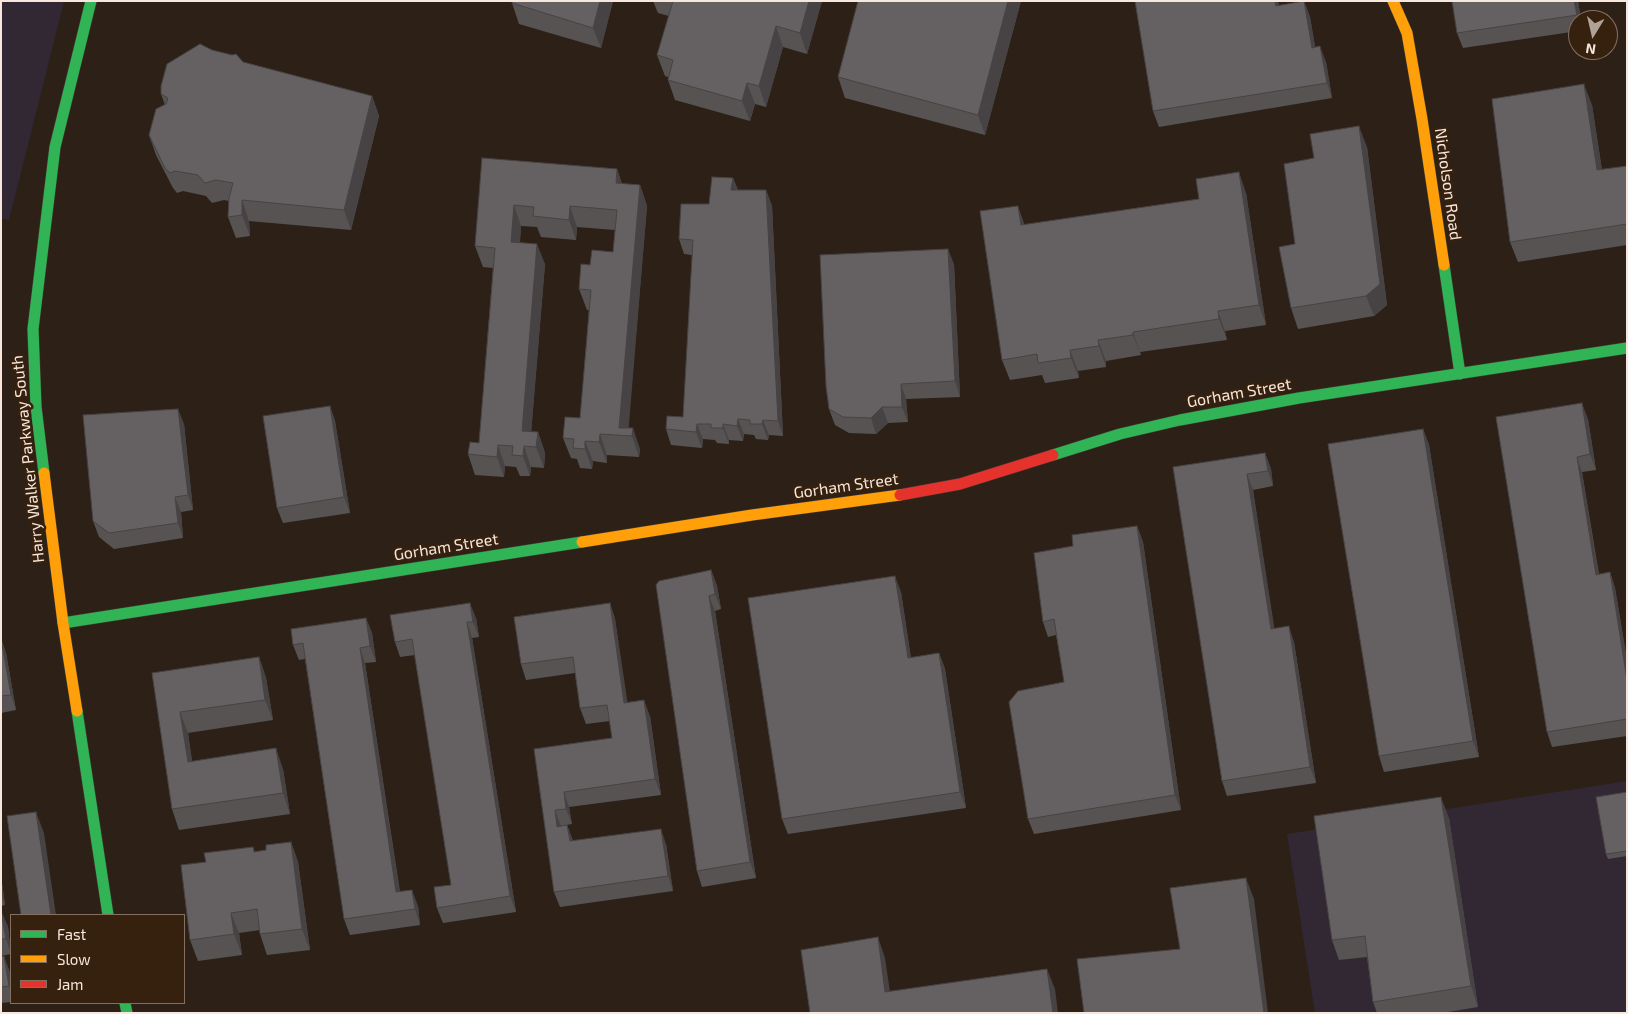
<!DOCTYPE html>
<html>
<head>
<meta charset="utf-8">
<style>
	body { margin:0 }
	#map { position:relative; width:1628px; height:1014px; overflow:hidden; background:#2d2117; font-family:"Exo 2",sans-serif }
	canvas { display:block }
	.frame { position:absolute; inset:0; border:2px solid #f7e7dc; pointer-events:none }
	.legend { position:absolute; left:10px; top:914px; width:175px; height:90px; box-sizing:border-box; background:#36200e; border:1px solid #837060; margin:0; padding:6px 9px; list-style:none; font-size:15px; color:#f7e7dc }
	.legend li { display:flex; align-items:center; gap:10px; height:25px }
	.legend b { width:25px; border:1px solid #837060 }
	.north { position:absolute; left:1568px; top:10px; width:50px; height:50px; box-sizing:border-box; background:#36200e; border:1px solid #837060; border-radius:50%; rotate:189deg; font-size:14px; font-weight:700; line-height:20px; text-align:center; color:#f7e7dc }
	.north::after { content:''; display:block; margin:auto; width:18px; height:22px; background:#b0a297; clip-path:polygon(50% 0,100% 100%,50% 72%,0 100%) }
</style>
</head>
<body>
<div id="map">
<canvas width="1628" height="1014"></canvas>
<div class="frame"></div>
<ul class="legend">
<li><b style="height:6px;background:#30b455"></b>Fast</li>
<li><b style="height:6px;background:#ff9f0a"></b>Slow</li>
<li><b style="height:6px;background:#e5322d"></b>Jam</li>
</ul>
<div class="north">N</div>
</div>
<script>
const ctx = document.querySelector('canvas').getContext('2d');
ctx.lineJoin = 'round';
function fillPath(path, color) { ctx.fillStyle = color; ctx.fill(path, 'evenodd'); }
const poly = rows => new Path2D(rows.map(r => 'M' + r).join(''));
function stroke(path, color, width, dash) { ctx.strokeStyle = color; ctx.lineWidth = width; ctx.lineCap = dash ? 'butt' : 'round'; ctx.setLineDash(dash || []); ctx.stroke(path); }
function drawText(font, color, halo, rows, align = 'center') {
  ctx.font = font + ' "Exo 2",sans-serif'; ctx.lineWidth = 5; ctx.setLineDash([]); ctx.textBaseline = 'middle'; ctx.strokeStyle = halo; ctx.fillStyle = color; for (const [text, x, y, turn = 0] of rows) {
    ctx.save(); ctx.translate(x, y); ctx.rotate((+turn || 0) * Math.PI / 180); ctx.textAlign = isNaN(turn) ? turn : align; if (halo) ctx.strokeText(text, 0, 0); ctx.fillText(text, 0, 0); ctx.restore();
  }
}
const commercial = poly([
	[1,1,64,1,9,220,1,219],
	[1627,781,1627,1013,1315,1013,1287,834]
]);
const fast = poly([
	[1444,265,1460,374],
	[1053,455,1120,434,1180,420,1299,398,1627,348],
	[44,473,36,407,33,329,55,147,91,1],
	[63,623,582,542],
	[77,711,108,915],
	[125,1003,127,1013]
]);
const slow = poly([
	[1393,1,1407,33,1422,119,1444,265],
	[44,473,63,623,77,711],
	[582,542,752,515,900,495]
]);
const jam = poly([
	[900,495,960,484,1053,455]
]);
const wall = poly([
	[512,1,613,1,601,48,519,24,512,3],
	[653,1,822,1,807,54,783,47,766,107,755,104,750,121,675,100,668,80,668,77,665,76,657,55,669,16,658,13],
	[1021,1,985,135,845,98,838,77],
	[1278,1,1279,6,1304,1,1310,17,1315,47,1326,62,1332,98,1159,127,1153,111],
	[1452,1,1578,1,1581,20,1578,20,1578,31,1463,48,1457,33],
	[212,50,243,62,372,96,379,116,351,230,249,221,250,236,236,238,228,217,229,201,224,200,212,203,206,196,183,191,177,193,173,188,156,155,149,135,165,105,161,94],
	[1592,105,1602,170,1627,166,1627,245,1518,262,1510,242],
	[1367,147,1387,305,1374,316,1298,329,1291,308],
	[482,158,617,169,622,184,640,185,647,206,628,428,640,449,639,457,607,455,607,463,593,461,592,469,580,468,577,459,571,458,563,438,580,418,589,310,587,310,579,289,590,265,613,252,615,230,577,227,576,240,541,237,537,227,521,226,520,242,545,264,531,432,538,432,545,453,544,468,531,467,530,476,520,476,516,467,505,466,504,477,475,475,468,454,479,443,493,268,483,267,475,246],
	[733,178,738,190,766,190,772,206,783,436,769,435,768,440,756,439,754,435,744,434,743,441,729,440,729,444,717,443,715,440,703,439,702,448,671,445,666,429,683,417,692,255,684,254,679,239,709,204],
	[1246,193,1266,325,1225,331,1227,340,1140,352,1141,355,1106,361,1106,367,1078,371,1079,378,1045,383,1042,375,1010,380,1002,360,1025,225],
	[954,264,960,397,906,399,908,422,888,423,876,434,849,433,835,425,829,409],
	[330,406,335,421,350,513,283,523,277,508],
	[1496,417,1588,419,1596,470,1582,472,1599,574,1610,572,1615,588,1627,660,1627,736,1552,747,1547,732],
	[184,424,193,510,181,512,183,538,114,549,99,537,93,521],
	[1423,429,1429,445,1479,757,1384,772,1379,756],
	[1265,453,1271,469,1273,486,1253,490,1274,629,1294,642,1316,783,1227,796,1222,781,1173,467],
	[1137,526,1143,542,1181,810,1034,834,1028,819,1064,682,1056,635,1048,637,1043,622,1073,546],
	[711,570,717,586,721,609,715,611,756,878,702,887,697,871],
	[901,592,911,658,939,653,945,669,966,808,788,834,782,819],
	[610,603,615,619,627,703,650,716,661,795,569,807,572,824,561,826,567,825,573,841,666,844,673,891,560,907,554,892,534,749,612,738,610,721,586,724,580,708,575,673,526,680,521,664],
	[366,618,372,633,376,662,365,663,400,892,418,906,420,925,350,935,344,919,305,659,299,660,293,645],
	[476,618,479,637,472,638,516,912,443,923,437,908,451,885,415,655,400,657,395,642],
	[1,638,6,653,16,710,1,713],
	[259,657,266,678,273,720,188,733,192,761,283,769,290,814,179,830,172,809,152,673],
	[1627,792,1627,856,1608,859,1606,854],
	[1449,818,1478,1007,1442,1013,1377,1013,1373,1002,1367,957,1339,960,1332,940],
	[291,842,298,862,310,950,267,955,260,934,260,930,239,933,242,955,198,961,190,940,206,862,253,847,255,852,266,850],
	[1,876,5,905,1,906],
	[1,912,8,927,11,954,1,956],
	[1,957,10,972,11,981,11,1002,1,1003]
]);
const shadedWall = poly([
	[600,1,613,1,601,48,593,28],
	[809,1,822,1,807,54,800,33],
	[1008,1,1021,1,985,135,978,115],
	[1275,1,1278,1,1282,22,1276,6],
	[1304,1,1310,17,1318,63,1312,48],
	[1574,1,1578,1,1581,20,1579,20,1577,15],
	[776,26,783,47,766,107,759,86],
	[1320,46,1326,62,1332,98,1327,83],
	[747,83,755,104,750,121,742,101],
	[1584,84,1592,105,1605,191,1597,170],
	[372,96,379,116,351,230,344,210],
	[1359,126,1367,147,1387,305,1374,316,1366,296],
	[617,169,624,190,616,183],
	[1239,172,1246,193,1266,325,1259,305],
	[733,178,739,193,731,190],
	[640,185,647,206,628,436,619,428],
	[766,190,772,206,783,436,778,421],
	[242,200,249,221,250,236,242,215],
	[514,205,521,226,518,262,511,242],
	[570,206,577,227,576,240,569,220],
	[1018,206,1025,226,1021,225],
	[537,244,545,264,530,447,522,431],
	[948,249,954,264,960,397,955,381],
	[1218,311,1225,331,1227,340,1219,319],
	[1133,332,1140,352,1141,355,1133,335],
	[1098,340,1106,361,1106,367,1099,346],
	[1070,350,1078,371,1079,378,1071,358],
	[901,384,906,399,908,422,902,407],
	[1582,403,1588,419,1596,470,1590,454],
	[330,406,335,421,350,513,344,497],
	[882,407,888,423,876,434,871,418],
	[178,409,184,424,193,510,188,495],
	[738,419,744,434,743,441,737,426],
	[763,420,769,435,768,440,762,424],
	[697,424,703,439,702,448,696,432],
	[723,424,729,440,729,444,723,428],
	[633,428,640,449,639,457,632,436],
	[1423,429,1429,445,1479,757,1473,741],
	[538,432,545,453,544,468,536,447],
	[600,434,607,455,607,463,599,442],
	[585,441,593,461,592,469,585,449],
	[498,445,505,466,504,477,497,457],
	[524,446,531,467,530,476,523,456],
	[1265,453,1271,469,1273,486,1268,471],
	[1577,457,1582,472,1601,591,1596,575],
	[1247,474,1253,490,1277,645,1271,629],
	[175,497,181,512,183,538,178,523],
	[1137,526,1143,542,1181,810,1175,795],
	[711,570,717,586,721,609,715,594],
	[1610,572,1615,588,1627,660,1627,680],
	[895,576,901,592,913,674,908,658],
	[709,596,715,611,756,878,750,862],
	[470,603,476,618,479,637,473,622],
	[610,603,615,619,630,719,624,703],
	[366,618,372,633,376,662,370,646],
	[467,622,472,638,516,912,510,896],
	[1289,626,1294,642,1316,783,1310,767],
	[1,638,6,653,16,710,11,695],
	[360,648,365,663,402,908,396,892],
	[939,653,945,669,966,808,960,792],
	[259,657,266,678,273,720,265,700],
	[644,700,650,716,661,795,655,779],
	[180,712,188,733,195,782,188,762],
	[276,748,283,769,290,814,283,793],
	[564,792,569,807,572,824,566,809],
	[1441,797,1449,818,1478,1007,1471,986],
	[555,810,561,826,563,843,557,827],
	[36,812,44,833,56,915,51,915],
	[567,825,573,841,570,841],
	[661,829,666,844,673,891,668,876],
	[291,842,298,862,310,950,302,929],
	[1,876,5,905,1,894],
	[1246,878,1254,899,1268,1013,1264,1013],
	[412,890,418,906,420,925,415,909],
	[2,912,8,927,11,954,6,939],
	[231,913,239,933,242,955,234,934],
	[878,937,885,958,893,1012,885,992],
	[4,956,10,972,11,981,11,993,9,986],
	[1047,969,1055,989,1058,1013,1053,1013]
]);
const building = poly([
	[512,1,600,1,593,28,512,3,512,1],
	[673,1,809,1,800,33,776,26,759,86,747,83,742,101,668,80,673,60,657,55,673,1],
	[858,1,1008,1,978,115,838,77,858,1],
	[1135,1,1275,1,1276,6,1304,1,1312,48,1320,46,1327,83,1153,111,1135,1],
	[1452,1,1574,1,1577,15,1457,33,1452,1],
	[200,44,212,50,232,55,236,54,243,62,372,96,344,210,242,200,242,215,228,217,229,198,233,183,216,180,205,183,198,175,175,171,170,173,165,168,149,135,156,109,166,104,168,98,161,94,161,86,167,64,200,44],
	[1584,84,1597,170,1627,166,1627,224,1510,242,1492,99,1584,84],
	[1359,126,1380,284,1366,296,1291,308,1279,247,1295,244,1284,164,1314,158,1310,134,1359,126],
	[482,158,617,169,616,183,640,185,619,428,633,428,632,436,600,434,599,442,585,441,585,449,573,448,574,439,563,438,565,417,580,418,591,290,579,289,581,264,590,265,592,250,613,252,617,210,570,206,569,220,533,216,534,207,514,205,511,242,537,244,522,431,538,432,536,447,524,446,523,456,512,455,513,446,498,445,497,457,468,454,470,442,479,443,495,248,475,246,482,158],
	[1239,172,1259,305,1218,311,1219,319,1133,332,1133,335,1098,340,1099,346,1070,350,1071,358,1038,363,1037,354,1002,360,980,211,1018,206,1021,225,1199,199,1196,179,1239,172],
	[712,177,733,178,731,190,766,190,778,421,763,420,762,424,750,424,750,420,738,419,737,426,723,424,723,428,711,428,711,424,697,424,696,432,666,429,667,416,683,417,693,240,679,239,681,204,709,204,712,177],
	[948,249,955,381,901,384,902,407,882,407,871,418,843,417,829,409,826,386,820,255,948,249],
	[1582,403,1590,454,1577,457,1596,575,1610,572,1627,680,1627,719,1547,732,1496,417,1582,403],
	[330,406,344,497,277,508,263,416,330,406],
	[178,409,188,495,175,497,178,523,109,533,93,521,83,415,178,409],
	[1423,429,1473,741,1379,756,1328,444,1423,429],
	[1265,453,1268,471,1247,474,1271,629,1289,626,1310,767,1222,781,1173,467,1265,453],
	[1137,526,1175,795,1028,819,1009,702,1018,691,1064,682,1054,619,1043,622,1034,553,1073,546,1072,535,1137,526],
	[711,570,715,594,709,596,750,862,697,871,656,585,659,581,711,570],
	[895,576,908,658,939,653,960,792,782,819,748,598,895,576],
	[470,603,473,622,467,622,510,896,437,908,434,887,451,885,412,639,395,642,390,615,470,603],
	[610,603,624,703,644,700,655,779,564,792,566,809,555,810,557,827,567,825,570,841,661,829,668,876,554,892,534,749,612,738,607,705,580,708,573,657,521,664,514,617,610,603],
	[366,618,370,646,360,648,396,892,412,890,415,909,344,919,303,643,293,645,291,629,366,618],
	[1,639,11,695,1,696,1,639],
	[259,657,265,700,180,712,188,762,276,748,283,793,172,809,152,673,259,657],
	[1627,792,1627,851,1606,854,1596,797,1627,792],
	[1441,797,1471,986,1373,1002,1365,936,1332,940,1314,816,1441,797],
	[36,812,51,915,21,915,7,816,36,812],
	[291,842,302,929,260,934,257,909,231,913,234,934,190,940,181,865,206,862,204,853,253,847,254,852,266,850,266,845,291,842],
	[1246,878,1264,1013,1084,1013,1077,959,1180,949,1170,888,1246,878],
	[1,912,6,939,1,939,1,912],
	[878,937,885,992,1047,969,1053,1013,810,1013,801,950,878,937],
	[4,956,9,986,1,987,1,957,4,956]
]);
const streetNames = [
	["Nicholson Road",1448,184,82],
	["Gorham Street",1239,393,-10],
	["Harry Walker Parkway South",28,459,-96],
	["Gorham Street",846,486,-8],
	["Gorham Street",446,547,-9]
];
fillPath(commercial, '#312834');
stroke(fast, '#463b34', 12);
stroke(slow, '#463b34', 12);
stroke(jam, '#463b34', 12);
stroke(fast, '#30b455', 11);
stroke(slow, '#ff9f0a', 11);
stroke(jam, '#e5322d', 11);
fillPath(wall, '#575353');
fillPath(shadedWall, '#474344');
fillPath(building, '#656061');
stroke(building, '#474344', 1);
drawText('16px', '#f7e7dc', '#36200e', streetNames);
</script>
</body>
</html>
